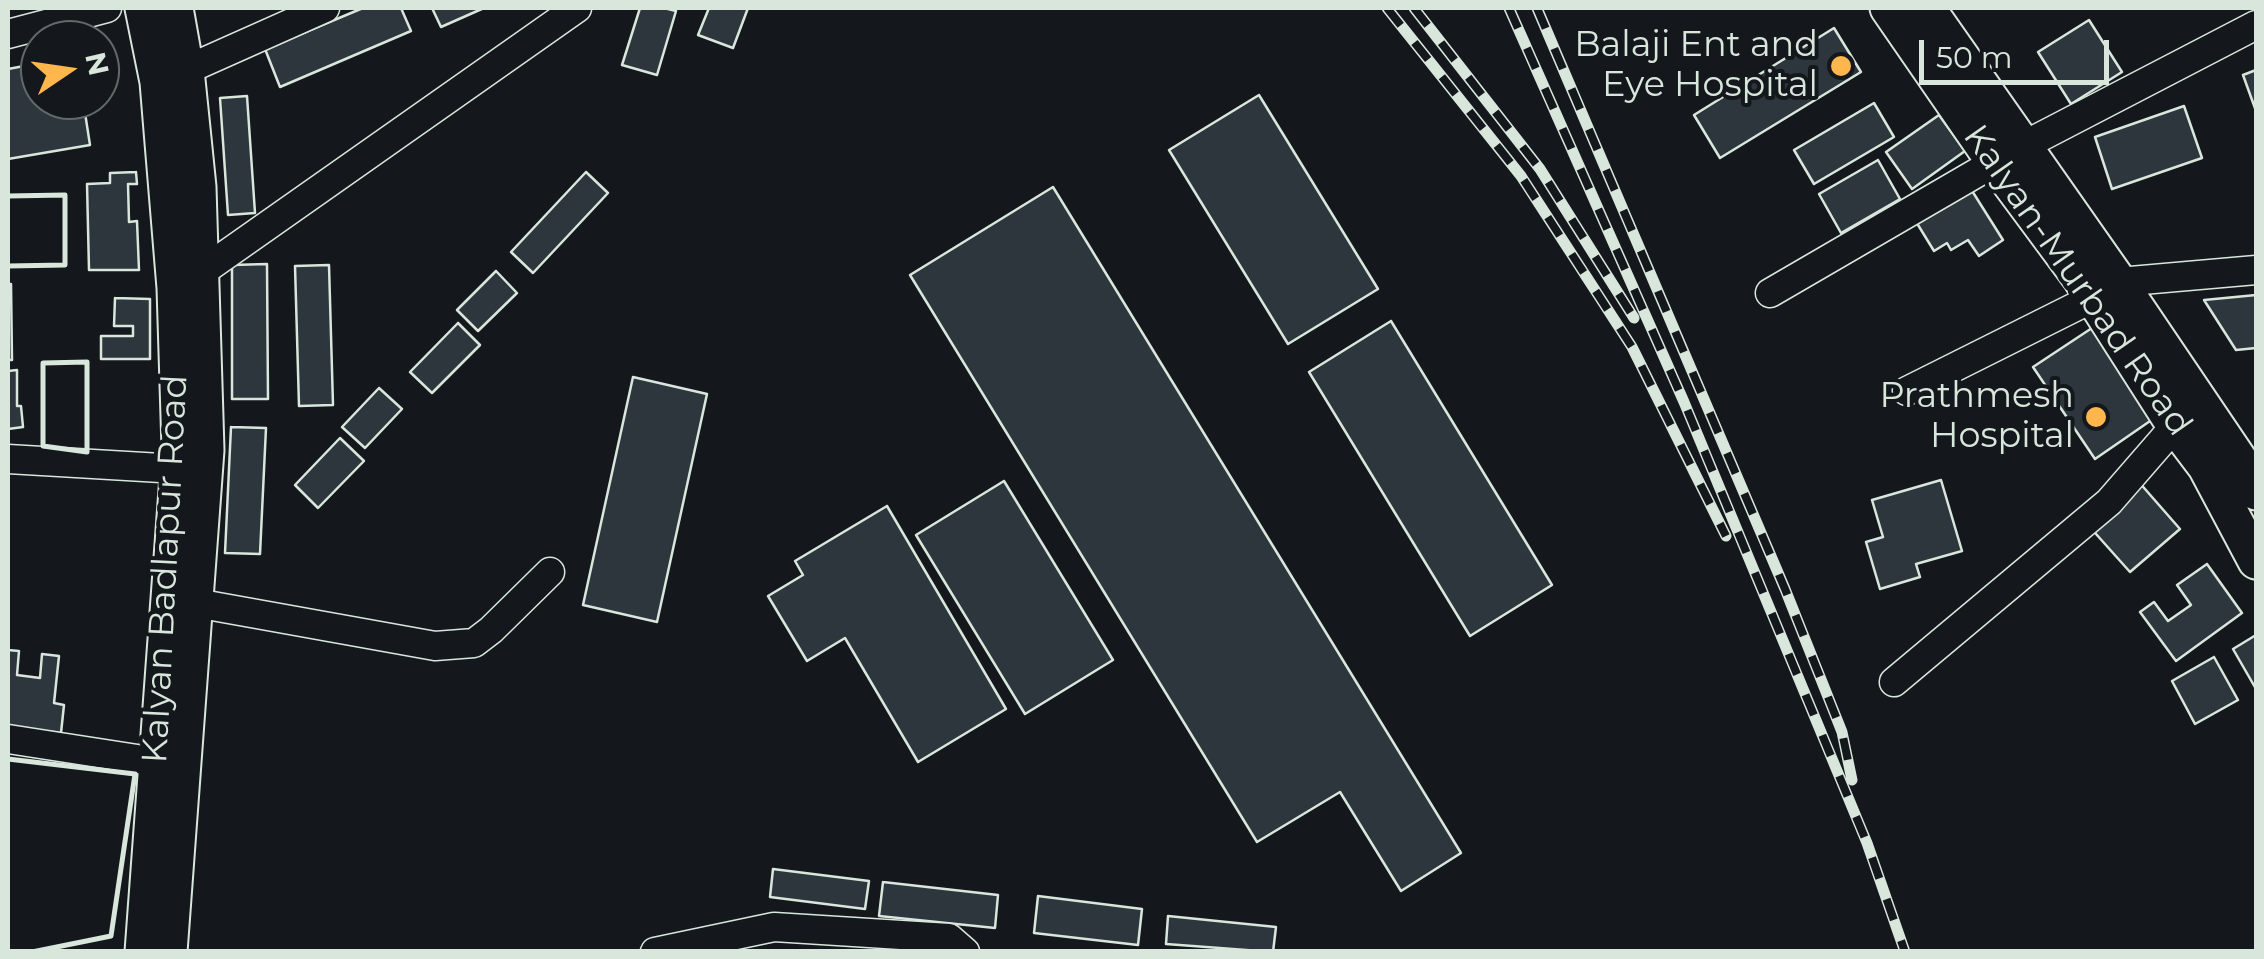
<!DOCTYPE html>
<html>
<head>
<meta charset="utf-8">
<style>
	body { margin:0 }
	#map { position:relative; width:2264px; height:959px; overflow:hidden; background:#14181c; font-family:Montserrat,sans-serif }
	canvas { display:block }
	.frame { position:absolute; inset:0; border:10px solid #d8e6dc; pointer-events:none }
	.north { position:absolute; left:20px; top:20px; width:100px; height:100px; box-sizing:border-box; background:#14181c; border:2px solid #626a69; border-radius:50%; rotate:77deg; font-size:28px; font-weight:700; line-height:40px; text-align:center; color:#d8e6dc }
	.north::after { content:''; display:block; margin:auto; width:35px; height:45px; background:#ffb74d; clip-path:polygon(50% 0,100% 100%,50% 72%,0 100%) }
	.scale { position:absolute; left:1919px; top:40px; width:190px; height:45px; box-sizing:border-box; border:5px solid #d8e6dc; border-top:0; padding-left:12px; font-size:30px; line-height:35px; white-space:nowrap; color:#d8e6dc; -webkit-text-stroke:8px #14181c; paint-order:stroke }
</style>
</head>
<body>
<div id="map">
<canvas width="2264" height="959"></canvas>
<div class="frame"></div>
<div class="north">N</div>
<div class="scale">50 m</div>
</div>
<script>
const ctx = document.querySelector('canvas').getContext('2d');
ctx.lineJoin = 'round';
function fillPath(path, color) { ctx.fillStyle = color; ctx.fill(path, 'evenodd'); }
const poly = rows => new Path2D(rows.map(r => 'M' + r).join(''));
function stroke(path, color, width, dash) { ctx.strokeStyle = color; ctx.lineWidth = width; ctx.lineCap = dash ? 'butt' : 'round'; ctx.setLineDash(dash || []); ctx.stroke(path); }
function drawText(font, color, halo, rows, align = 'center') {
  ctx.font = font + ' Montserrat,sans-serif'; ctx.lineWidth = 8; ctx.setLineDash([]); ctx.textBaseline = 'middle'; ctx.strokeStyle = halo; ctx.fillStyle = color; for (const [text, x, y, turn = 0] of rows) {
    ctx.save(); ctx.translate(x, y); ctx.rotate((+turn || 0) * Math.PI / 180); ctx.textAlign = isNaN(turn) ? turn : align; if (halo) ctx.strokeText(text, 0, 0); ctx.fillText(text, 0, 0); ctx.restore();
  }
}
const building = poly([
	[363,8,401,8,411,31,280,87,265,49,363,8],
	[432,8,484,8,441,27,432,8],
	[640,8,664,8,676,11,657,75,622,65,640,8],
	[709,8,748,8,733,48,698,35,709,8],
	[2089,20,2122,72,2071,104,2038,52,2089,20],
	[1834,28,1861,72,1720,158,1694,115,1834,28],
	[40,63,40,100,83,100,90,145,8,159,8,69,40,63],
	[2256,70,2256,111,2243,75,2256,70],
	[1259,95,1378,289,1288,344,1169,150,1259,95],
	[247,96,255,213,228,215,220,98,247,96],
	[1874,103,1894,137,1814,184,1794,150,1874,103],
	[2184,106,2202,158,2112,189,2095,137,2184,106],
	[1939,115,1965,151,1912,189,1886,152,1939,115],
	[1878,160,1900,199,1841,233,1819,194,1878,160],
	[136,172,137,184,128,184,129,222,137,221,139,270,89,270,87,184,110,183,110,173,136,172],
	[586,172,608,193,533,273,511,252,586,172],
	[1969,186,2003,240,1979,256,1968,240,1951,250,1947,243,1934,251,1915,220,1969,186],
	[1053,187,1461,853,1401,891,1340,792,1257,842,910,275,1053,187],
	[267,264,268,399,232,399,232,265,267,264],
	[329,265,333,405,299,406,295,266,329,265],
	[496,271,517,293,478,331,457,310,496,271],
	[8,284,11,284,12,360,8,360,8,284],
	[2256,295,2256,348,2236,350,2204,300,2256,295],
	[115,298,150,299,150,359,101,359,101,336,133,336,133,326,114,326,115,298],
	[1391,321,1552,585,1470,636,1309,372,1391,321],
	[458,323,480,345,432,393,410,372,458,323],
	[2092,328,2153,419,2095,459,2033,367,2092,328],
	[17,370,17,406,21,406,23,427,8,429,8,371,17,370],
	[633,377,707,394,657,622,583,605,633,377],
	[379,388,402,409,365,448,342,427,379,388],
	[231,427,266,428,260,554,225,553,231,427],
	[340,438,364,461,318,508,295,485,340,438],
	[1941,480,1962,551,1916,564,1920,577,1880,589,1866,542,1883,537,1872,500,1941,480],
	[1004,481,1113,660,1025,714,916,535,1004,481],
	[2138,481,2180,529,2130,572,2088,525,2138,481],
	[887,506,1006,709,918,762,845,638,807,661,768,596,803,575,795,561,887,506],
	[2207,564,2242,613,2176,661,2140,612,2154,602,2168,621,2191,605,2177,585,2207,564],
	[2256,635,2256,689,2233,649,2256,635],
	[8,650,19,651,17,675,40,678,42,654,59,656,54,703,64,705,61,733,8,727,8,650],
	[2214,657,2238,700,2195,724,2172,681,2214,657],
	[773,869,869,881,865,909,770,897,773,869],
	[883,882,998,895,995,928,879,916,883,882],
	[1038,896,1142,909,1138,945,1034,933,1038,896],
	[1168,916,1276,927,1273,952,1166,944,1168,916]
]);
const minor = poly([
	[8,34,107,8],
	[186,70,325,8],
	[200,273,577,8],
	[2119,282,2256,270],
	[1770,293,2023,146,2256,25],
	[1907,391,2093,298],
	[8,459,178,469],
	[179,600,435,646,474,643,491,630,550,572],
	[1894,682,2109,502,2175,426],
	[8,739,176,765],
	[655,952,774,927,949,938,965,952]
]);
const major = poly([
	[1888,8,1995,163,2081,279,2175,426,2206,467,2256,561],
	[1927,8,2119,282,2242,464,2256,492],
	[143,952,180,449,175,288,158,82,143,8],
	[169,952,206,450,198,187,186,70,175,8]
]);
const rail = poly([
	[1387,8,1521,176,1632,347,1726,536],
	[1414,8,1540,169,1634,318],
	[1509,8,1684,402,1867,843,1905,952],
	[1537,8,1785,589,1842,732,1852,780]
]);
const wall = poly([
	[8,196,65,195,65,265,8,266],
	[87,362,87,452,43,446,43,363,87,362],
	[8,759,135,774,111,936,32,952]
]);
const markers = [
	[1841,66,12,"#ffb74d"],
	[2096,417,12,"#ffb74d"]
];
const poiNames = [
	["Balaji Ent and",1818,46],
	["Eye Hospital",1818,86],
	["Prathmesh",2074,397],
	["Hospital",2074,437]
];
const streetNames = [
	["Kalyan-Murbad Road",2077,281,55],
	["Kalyan Badlapur Road",166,569,-87]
];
fillPath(building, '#2c363c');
stroke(building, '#d8e6dc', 2.5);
stroke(minor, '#d8e6dc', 31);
stroke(major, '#d8e6dc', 39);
stroke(minor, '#14181c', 28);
stroke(major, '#14181c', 35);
stroke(rail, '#d8e6dc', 11);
stroke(rail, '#14181c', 8, [22]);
stroke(wall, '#d8e6dc', 5);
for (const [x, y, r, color] of markers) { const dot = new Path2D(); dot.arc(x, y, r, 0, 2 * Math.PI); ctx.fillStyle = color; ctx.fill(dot); stroke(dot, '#14181c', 4); }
drawText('35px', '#d8e6dc', '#14181c', poiNames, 'right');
drawText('35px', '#d8e6dc', '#14181c', streetNames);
</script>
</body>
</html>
